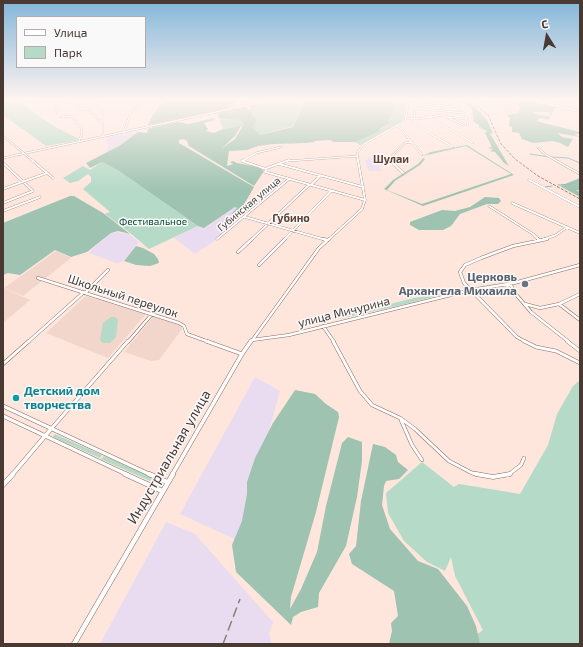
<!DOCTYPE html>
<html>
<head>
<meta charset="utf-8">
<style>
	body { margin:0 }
	#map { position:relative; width:583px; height:647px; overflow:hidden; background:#fee6dd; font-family:"Exo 2",sans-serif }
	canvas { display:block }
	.frame { position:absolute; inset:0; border:4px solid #493933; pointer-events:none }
	.legend { position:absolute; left:16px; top:16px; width:130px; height:52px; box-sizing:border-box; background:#f9f9f9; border:1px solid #b3acaa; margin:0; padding:5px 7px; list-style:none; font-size:12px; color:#493933 }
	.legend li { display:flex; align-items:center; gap:8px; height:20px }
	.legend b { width:20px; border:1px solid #b3acaa }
	.north { position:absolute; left:527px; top:16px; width:40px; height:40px; -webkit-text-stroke:3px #f9f9f9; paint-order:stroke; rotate:349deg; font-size:11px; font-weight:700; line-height:16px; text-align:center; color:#493933 }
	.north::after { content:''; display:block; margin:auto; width:14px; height:18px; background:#493933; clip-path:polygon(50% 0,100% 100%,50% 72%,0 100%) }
</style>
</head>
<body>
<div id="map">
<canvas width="583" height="647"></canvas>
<div class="frame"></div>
<ul class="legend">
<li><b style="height:5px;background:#fff"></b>Улица</li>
<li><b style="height:11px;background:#b5dac7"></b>Парк</li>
</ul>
<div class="north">С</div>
</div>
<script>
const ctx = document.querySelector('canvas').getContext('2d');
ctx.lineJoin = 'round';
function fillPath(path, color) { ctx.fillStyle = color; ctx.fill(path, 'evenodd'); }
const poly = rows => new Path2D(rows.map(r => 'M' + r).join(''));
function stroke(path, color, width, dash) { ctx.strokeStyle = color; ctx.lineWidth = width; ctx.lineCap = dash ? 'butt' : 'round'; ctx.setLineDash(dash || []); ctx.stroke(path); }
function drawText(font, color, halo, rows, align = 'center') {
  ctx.font = font + ' "Exo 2",sans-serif'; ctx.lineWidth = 3; ctx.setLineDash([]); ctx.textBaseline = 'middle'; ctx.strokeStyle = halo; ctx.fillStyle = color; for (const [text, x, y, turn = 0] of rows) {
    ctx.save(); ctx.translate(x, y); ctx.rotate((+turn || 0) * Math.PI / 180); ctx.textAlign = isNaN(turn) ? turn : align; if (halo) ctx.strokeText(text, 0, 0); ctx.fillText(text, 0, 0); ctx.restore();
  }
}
const commercial = poly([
	[485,100,515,100,520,101,513,104,519,107,514,108,518,111,508,114],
	[133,132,135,133,134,135,108,152,106,149,109,147,106,140,108,137],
	[367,157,387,159,391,164,379,167,382,171,369,171,365,160,368,160],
	[235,207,237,208,231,214,243,219,225,234,195,254,174,238,198,226,205,228],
	[118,232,130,235,139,242,122,262,116,263,89,253,92,249,110,234],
	[255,377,280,391,239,541,180,514],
	[166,522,195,534,273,622,269,634,272,644,100,644]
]);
const built = poly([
	[56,251,71,258,23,296,4,288],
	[3,288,30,300,3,323],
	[86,296,146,314,108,358,46,333],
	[154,316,181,326,182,329,159,360,151,361,124,352]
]);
const green = poly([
	[3,100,18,101,52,125,81,140,46,146,3,115],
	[280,100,291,100,302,106,293,126,260,135,251,127,257,121,252,113,255,108,260,104],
	[389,100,407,100,403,121,360,145,355,142,379,131,379,130,390,123,388,121,394,112,394,104],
	[219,118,240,120,244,124,243,126,223,129],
	[102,162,119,171,198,226,149,249,129,232,105,214,110,212,83,189,91,182,91,177,88,174,78,181,70,183,63,178,83,166,90,170],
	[447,293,410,303,339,319,350,314,414,298],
	[111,317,115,317,118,320,116,337,110,343,103,343,100,340,103,323],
	[580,380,580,644,477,644,473,637,483,630,455,576,451,557,445,571,427,562,404,541,388,513,386,493,422,462,454,487,459,484,520,494,548,445,557,414,573,386],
	[55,434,102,455,100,458,53,437],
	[104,456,152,477,150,481,101,459]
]);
const forest = poly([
	[164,100,235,100,234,105,226,109,148,125,152,116],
	[305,100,389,100,394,104,394,112,388,121,390,123,379,129,380,131,355,142,334,142,330,140,314,141,315,142,306,143,273,144,258,146,247,150,229,151,227,166,233,164,230,162,233,161,237,163,258,167,264,171,254,186,189,146,187,141,184,139,179,140,179,143,254,187,242,208,233,215,231,214,237,208,235,207,204,228,198,226,119,171,102,162,90,168,86,163,119,146,138,132,147,133,148,129,150,128,178,122,189,124,213,118,215,120,204,123,208,129,206,131,214,133,223,129,241,126,235,136,221,149,235,139,244,124,240,120,219,118,218,115,222,111,245,106,249,110,251,109,251,105,260,104,255,108,252,113,257,121,252,127,260,135,293,127],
	[461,100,465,100,472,104,487,120,493,133,490,134,492,137,509,166,504,163,495,152,490,151,493,149,487,148,492,147,485,133,487,131,479,127,479,125,474,122,472,109],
	[524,101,558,107,555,108,551,116,548,112,532,112,539,115,550,116,549,120,540,118,536,121,580,132,580,134,574,134,580,137,557,133,562,137,573,139,568,147,560,143,553,141,533,143,522,139,519,133,512,132,512,127,509,126,510,118,507,115,518,113,520,108,517,104],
	[467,145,514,175,423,206,384,189,393,180,418,164,423,158,425,159,420,165,395,181,387,190,422,204,511,174,466,146,423,156,431,152],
	[580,178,580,190,576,190,580,192,580,197,560,186],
	[70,196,74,196,103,213,130,234,118,231,111,233,87,252,71,257,55,250,20,275,8,273,3,275,3,223],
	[485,197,499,198,501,201,498,204,487,204,460,214,451,226,443,230,419,230,410,225,410,222,442,210,455,211,470,207],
	[136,246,143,248,154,254,158,259,159,263,150,266,136,265,124,261],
	[295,390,315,394,326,404,338,412,339,417,316,512,291,597,290,609,301,589,317,552,326,506,342,443,348,437,362,442,362,461,357,497,346,546,319,593,318,607,301,612,293,617,291,625,236,572,232,545,242,521,247,494,247,482,255,458,273,423],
	[373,444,385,447,396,455,398,462,408,470,399,479,386,481,384,486,382,505,390,529,418,561,438,569,467,606,476,626,480,644,389,644,392,631,391,623,398,616,394,591,352,564,349,554,356,546,361,501]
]);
const stream = poly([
	[530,154,549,157],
	[552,157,568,158,580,163],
	[558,185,571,184,580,180],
	[545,187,552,186]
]);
const streetFar4 = poly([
	[42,100,96,105,101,107,103,113,103,136],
	[431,100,448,102],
	[72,103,77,100],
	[402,103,403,100],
	[408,103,457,107],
	[88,104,96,100],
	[78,108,89,109,99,120,103,122],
	[415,108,464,113],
	[57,113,56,111,60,107,55,106,60,103],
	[61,117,72,116,81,128,82,133,79,141],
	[429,117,473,143],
	[448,117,466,119],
	[406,118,416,119,443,115,463,125,468,125,465,114,447,100],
	[412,119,412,123,453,147],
	[414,119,416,100],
	[398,125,422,155],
	[124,132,131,112,139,105],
	[3,136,33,161],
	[538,148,546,155,557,161],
	[243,161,256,153,281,147],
	[287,161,358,156],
	[391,161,389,159,405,143,412,142]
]);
const streetFar3 = poly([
	[32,160,53,178],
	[243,160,242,161,266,169],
	[289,160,267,168,265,172,365,200],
	[390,160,403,173],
	[555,160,580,174],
	[3,163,33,191,3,203],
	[279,164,363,187],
	[529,180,580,207],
	[311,185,320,176],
	[3,189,47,173],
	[512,203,580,233],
	[489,206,533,234,539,240],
	[3,211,40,197],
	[245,217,326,240],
	[217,239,289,179],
	[251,240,309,185],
	[284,240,331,191],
	[542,240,556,235,567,227]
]);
const streetFar2 = poly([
	[323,239,327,240],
	[538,239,539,240],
	[238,252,252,239],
	[259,265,285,239],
	[38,278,179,323,184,326,187,334,209,342],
	[510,283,514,292,531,312,569,342],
	[86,292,108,270],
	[525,304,540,308,559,304,580,294],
	[559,304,580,320],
	[323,326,334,342],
	[252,340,289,335,471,290,514,283,580,265],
	[28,342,84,292],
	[128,342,153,313],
	[526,342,517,337,464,283,460,272,465,265,481,258,513,246,547,239]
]);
const streetFar1 = poly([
	[206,341,242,354],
	[333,341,360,391,372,405,400,418,415,429,449,461,472,473,481,475],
	[524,341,536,347,556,351,580,363],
	[567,341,580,351],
	[3,364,29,341],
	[401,420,412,445,422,460],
	[51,429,128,341],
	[508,475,521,465,524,458]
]);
const street = poly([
	[476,474,493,477,510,474]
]);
const secondaryFar4 = poly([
	[3,158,272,100],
	[358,161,357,153,364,144,405,121,409,100]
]);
const secondaryFar3 = poly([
	[328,240,362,209,365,200,358,160]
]);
const secondaryFar2 = poly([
	[251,342,319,248,329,239]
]);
const secondaryFar1 = poly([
	[3,406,151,475],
	[3,416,128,475],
	[12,475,51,429],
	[172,475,242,354,251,341]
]);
const secondary = poly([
	[125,474,162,491],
	[149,474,167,482],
	[3,485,13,474],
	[74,644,173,474]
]);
const primary = poly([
	[528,100,580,111]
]);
const railFar1 = poly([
	[470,100,488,115,501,144,515,159,538,176,580,199]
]);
const rail = poly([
	[223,644,240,599]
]);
const markers = [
	[525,284,4,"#6b7280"],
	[16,398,4,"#0f9aa8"]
];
const farStreetnames = [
	["Губинская улица",249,204,-40]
];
const farParknames = [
	["Фестивальное",153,222]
];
const farNeighbourhoodnames = [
	["Шулаи",391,159],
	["Губино",291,218]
];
const worshipNames = [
	["Церковь",517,277],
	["Архангела Михаила",517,291]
];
const streetNames = [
	["Школьный переулок",123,296,18],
	["улица Мичурина",344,312,-14]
];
const cultureNames = [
	["Детский дом",24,391],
	["творчества",24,405]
];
const nearStreetnames = [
	["Индустриальная улица",169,457,-60]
];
fillPath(commercial, '#eadcf0');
fillPath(built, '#f2d5cb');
fillPath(green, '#b5dac7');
fillPath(forest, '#9ec3b0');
stroke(stream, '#8db9c3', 1);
stroke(streetFar4, '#8e6b5e', 2);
stroke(streetFar3, '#8e6b5e', 2.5);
stroke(streetFar2, '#8e6b5e', 3.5);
stroke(streetFar1, '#8e6b5e', 4);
stroke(street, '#8e6b5e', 5);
stroke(secondaryFar4, '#8e6b5e', 2);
stroke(secondaryFar3, '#8e6b5e', 2.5);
stroke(secondaryFar2, '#8e6b5e', 3.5);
stroke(secondaryFar1, '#8e6b5e', 4.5);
stroke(secondary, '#8e6b5e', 5.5);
stroke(primary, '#8e6b5e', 2.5);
stroke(streetFar4, '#fff', 1.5);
stroke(streetFar3, '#fff', 2);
stroke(streetFar2, '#fff', 2.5);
stroke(streetFar1, '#fff', 3);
stroke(street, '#fff', 4);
stroke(secondaryFar4, '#fff', 1.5);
stroke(secondaryFar3, '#fff', 2);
stroke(secondaryFar2, '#fff', 2.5);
stroke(secondaryFar1, '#fff', 3.5);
stroke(secondary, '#fff', 4.5);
stroke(primary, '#fff', 2);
stroke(railFar1, '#917d76', 1, [3, 1.5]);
stroke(rail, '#917d76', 1.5, [10, 4.5]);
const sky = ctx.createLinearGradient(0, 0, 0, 191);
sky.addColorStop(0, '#83b6d9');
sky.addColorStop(0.52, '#fff4f0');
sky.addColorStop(1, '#fff4f000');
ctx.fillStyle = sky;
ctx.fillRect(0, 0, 583, 191);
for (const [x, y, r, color] of markers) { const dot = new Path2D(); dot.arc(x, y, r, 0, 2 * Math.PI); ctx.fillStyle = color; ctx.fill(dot); stroke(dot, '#f9f9f9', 1.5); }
drawText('10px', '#493933', '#f9f9f9', farStreetnames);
drawText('10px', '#00482f', '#f9f9f9', farParknames);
drawText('bold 11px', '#624236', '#f9f9f9', farNeighbourhoodnames);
drawText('bold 12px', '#5b616d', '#f9f9f9', worshipNames, 'right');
drawText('12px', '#493933', '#f9f9f9', streetNames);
drawText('bold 12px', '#0d838f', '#f9f9f9', cultureNames, 'left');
drawText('14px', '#493933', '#f9f9f9', nearStreetnames);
</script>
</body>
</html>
